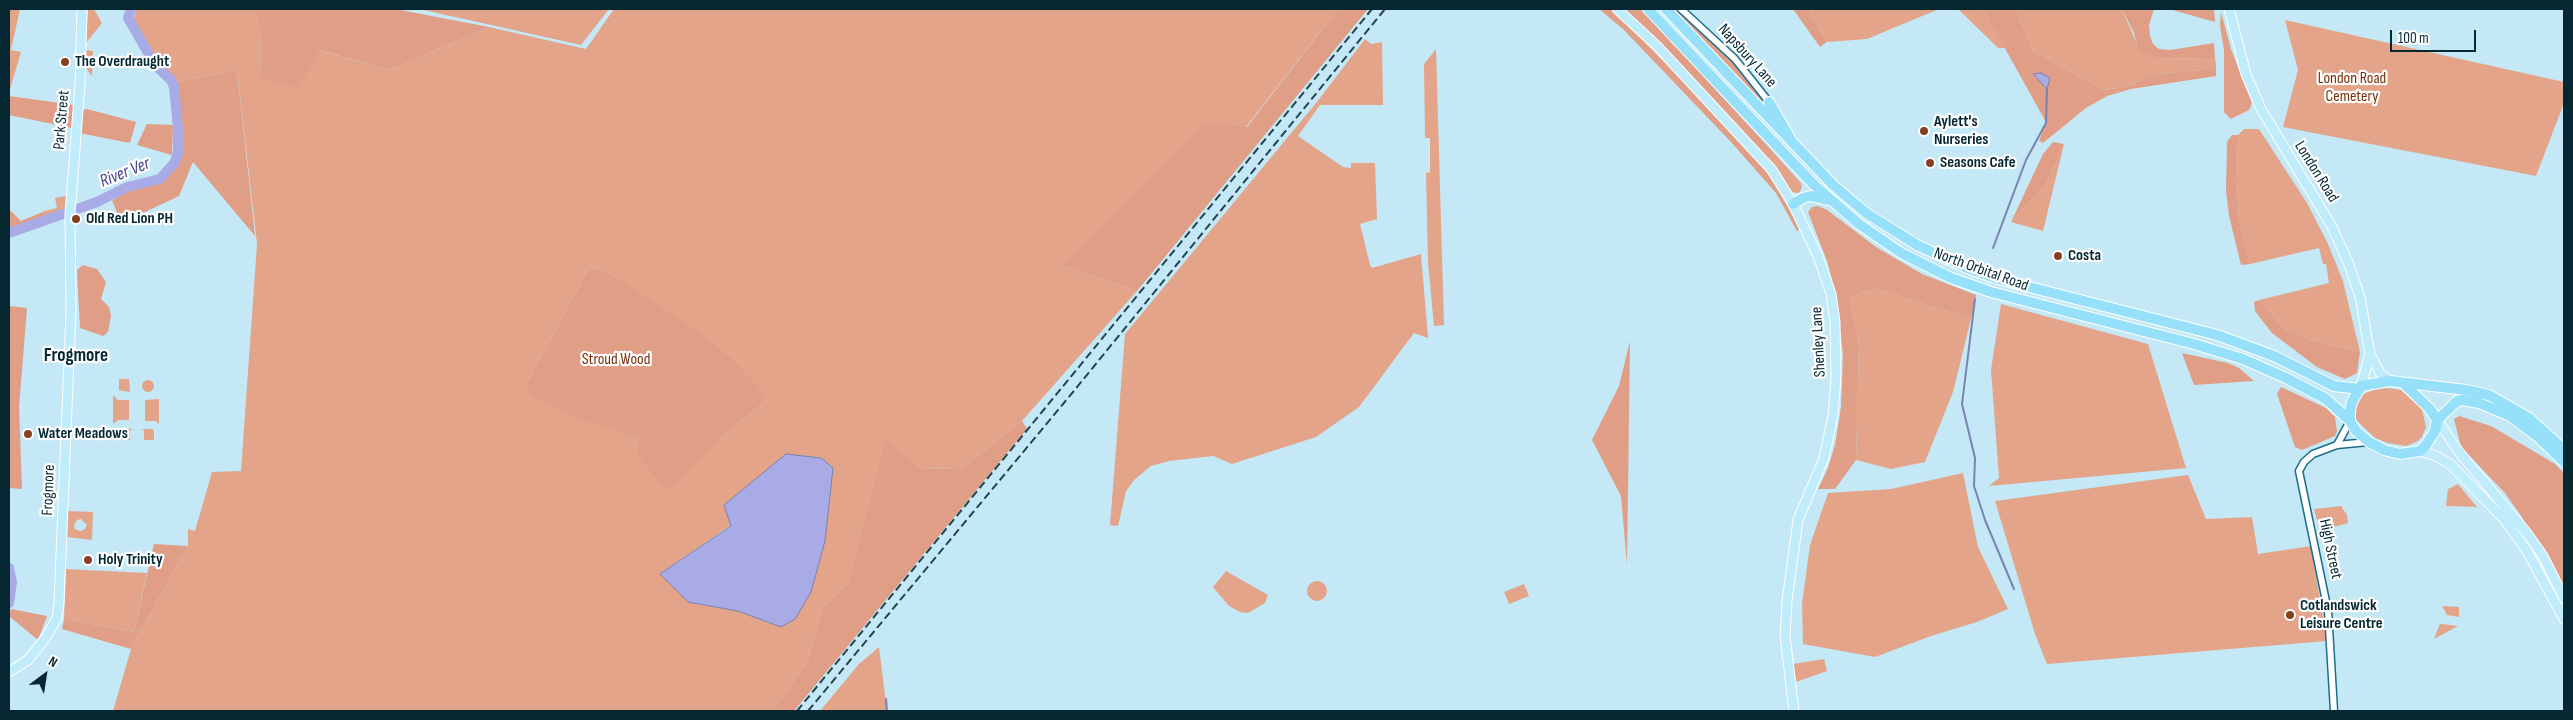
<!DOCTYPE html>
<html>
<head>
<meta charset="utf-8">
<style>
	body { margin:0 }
	#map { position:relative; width:2573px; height:720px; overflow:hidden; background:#c4e8f6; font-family:"Sofia Sans Condensed",sans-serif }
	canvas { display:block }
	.frame { position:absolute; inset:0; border:10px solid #052731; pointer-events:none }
	.north { position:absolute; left:20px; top:650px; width:50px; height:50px; -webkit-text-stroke:4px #fff; paint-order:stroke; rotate:31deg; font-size:14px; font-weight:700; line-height:20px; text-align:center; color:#052731 }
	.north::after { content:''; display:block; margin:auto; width:18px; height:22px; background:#052731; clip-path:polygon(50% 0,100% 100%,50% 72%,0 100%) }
	.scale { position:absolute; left:2390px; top:30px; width:86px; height:22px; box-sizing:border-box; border:2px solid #052731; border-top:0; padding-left:6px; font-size:15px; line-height:18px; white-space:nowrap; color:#052731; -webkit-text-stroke:4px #fff; paint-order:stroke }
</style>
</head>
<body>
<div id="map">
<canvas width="2573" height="720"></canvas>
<div class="frame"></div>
<div class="north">N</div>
<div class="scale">100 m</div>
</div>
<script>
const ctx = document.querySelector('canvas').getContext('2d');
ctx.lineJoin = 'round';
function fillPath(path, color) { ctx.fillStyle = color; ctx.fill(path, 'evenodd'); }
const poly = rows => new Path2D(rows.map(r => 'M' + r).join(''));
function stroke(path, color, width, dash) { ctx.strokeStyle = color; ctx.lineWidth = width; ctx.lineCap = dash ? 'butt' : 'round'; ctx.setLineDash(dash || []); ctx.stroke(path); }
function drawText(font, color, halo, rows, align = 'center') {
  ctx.font = font + ' "Sofia Sans Condensed",sans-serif'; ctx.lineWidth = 4.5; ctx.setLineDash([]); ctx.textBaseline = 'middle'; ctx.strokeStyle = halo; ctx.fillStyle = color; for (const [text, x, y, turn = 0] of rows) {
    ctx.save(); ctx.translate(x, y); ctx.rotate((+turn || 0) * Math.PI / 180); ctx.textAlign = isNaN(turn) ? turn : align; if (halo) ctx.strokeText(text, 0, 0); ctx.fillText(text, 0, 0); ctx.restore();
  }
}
const green = poly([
	[9,9,20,9,11,50,21,52,9,93],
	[88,9,94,9,102,23,86,43],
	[136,9,254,9,261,33,260,78,319,50,389,70,489,27,586,49,614,9,1338,9,1246,127,1062,265,1137,291,1022,421,962,468,921,469,886,439,848,582,823,607,808,660,773,711,113,711,131,649,188,546,188,529,195,531,212,472,241,471,257,244,237,70,176,82,149,51,134,20],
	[589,268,608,272,726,353,762,404,721,437,636,449,639,437,528,393,528,381],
	[731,525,781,627,738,611,688,602,660,574],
	[419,9,609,9,581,45],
	[1808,9,1939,9,1867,39,1827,42],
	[1958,9,1983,9,2005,48,1998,48],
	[2015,9,2122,9,2140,51,2155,58,2215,59,2216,64,2202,70,2149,75,2131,86,2104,90,2033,51],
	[2285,20,2564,82,2564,103,2536,176,2283,127,2298,70],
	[1365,39,1371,44,1382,42,1383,105,1320,105,1298,136,1343,167,1351,168,1351,163,1375,163,1377,219,1360,224,1370,265,1372,268,1421,254,1428,338,1414,333,1359,407,1316,437,1232,464,1213,456,1169,461,1151,466,1134,480,1126,491,1118,526,1110,525,1125,334,1316,103],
	[1436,49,1444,325,1434,326,1428,263,1426,173,1430,172,1430,138,1425,138,1424,64],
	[84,50,93,51,92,76,84,66],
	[2244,129,2259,129,2307,203,2328,244,2343,281,2360,352,2313,341,2285,329,2259,300,2329,283,2326,264,2323,264,2319,248,2250,264,2239,219,2237,184,2238,135],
	[2064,144,2043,231,2011,222,2045,186],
	[1774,153,1801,183,1802,187,1799,193,1792,192,1768,159],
	[66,196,65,210,46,216,45,211,57,208,55,198],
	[1876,288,1971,319,1953,392,1925,462,1891,469,1856,460,1859,345,1850,297],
	[2001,304,2148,344,2186,468,1989,486,1999,478,1991,370],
	[119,379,129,379,130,392,119,390],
	'142 386a6 6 0 1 1 12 0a6 6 0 1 1-12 0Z',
	[2380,387,2401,390,2422,409,2426,427,2422,437,2416,442,2406,446,2388,443,2375,438,2357,421,2354,413,2359,396],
	[113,395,118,400,129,400,129,420,118,420,113,424],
	[159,399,159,424,156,421,145,421,145,400],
	[120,428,134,429,130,430,130,440,118,440,118,430],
	[152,429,154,431,154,440,144,440,144,430,140,429],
	[1963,473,1978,547,2008,609,1977,622,1931,636,1875,657,1803,644,1802,604,1810,545,1828,493,1891,489],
	[2188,475,2206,519,2252,517,2258,554,2311,546,2327,641,2047,664,2035,634,1995,501],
	[2458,484,2477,507,2446,506,2448,489],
	[2341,506,2347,515,2348,523,2320,531,2314,509],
	[68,511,93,512,92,540,67,537],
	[81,519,87,525,84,530,80,531,75,529,74,525,77,520],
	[66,569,147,573,134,632,64,619],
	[1226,571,1268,595,1265,603,1248,613,1240,612,1229,606,1213,587],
	'1307 591a10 10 0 1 1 20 0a10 10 0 1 1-20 0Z',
	[1524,584,1529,596,1509,604,1504,592],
	[2442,606,2459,607,2459,617,2447,615],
	[2440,624,2442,624,2458,626,2434,639],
	[879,647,887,711,820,711,859,664],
	[1824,659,1827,671,1796,682,1793,664]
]);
const forest = poly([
	[254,9,395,9,489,27,389,70,320,50,298,88,260,78,261,33],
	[1338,9,1368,9,1137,291,1062,265,1203,124,1247,127],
	[1599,9,1611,9,1624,21,1738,137,1774,181,1800,229,1797,231,1776,193,1731,142,1623,29],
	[1622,9,1641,9,1774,153,1768,159],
	[1672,9,1678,9,1740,68,1771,108,1767,111],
	[1793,9,1808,9,1827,42,1820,47],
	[1983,9,2015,9,2033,51,2104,90,2131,86,2149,75,2202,70,2216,64,2216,76,2131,89,2107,96,2086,108,2043,143,2039,141,2046,122],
	[2122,9,2154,9,2149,25,2150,36,2153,44,2159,49,2170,50,2214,43,2215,59,2155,58,2139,51,2134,33],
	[2169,9,2214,9,2215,22],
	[2221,12,2231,49,2252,103,2249,110,2231,119,2224,112,2224,50,2220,26],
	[237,70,255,236,193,162,179,196,122,223,112,201,127,191,166,178,178,164,182,136,176,82],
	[9,96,74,105,72,128,9,115],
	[87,109,136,122,130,143,79,133,83,110],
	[147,124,173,125,172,155,137,145],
	[2232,135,2238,135,2237,184,2239,219,2250,264,2241,265,2229,216,2226,191,2227,142],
	[2053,142,2064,144,2045,186,2011,222,2043,154],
	[1818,206,1827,210,1876,247,1922,274,1976,295,1971,319,1876,288,1850,297,1859,345,1856,460,1835,489,1818,489,1828,468,1835,445,1841,407,1843,354,1836,296,1827,261,1808,212,1812,207],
	[9,209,21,221,45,211,46,216,9,230],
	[83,265,97,269,106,282,101,299,109,307,111,316,108,332,103,336,80,328,77,270],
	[589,268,608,272,693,328,726,353,764,393,762,404,721,437,674,487,664,487,640,459,636,449,639,437,574,418,528,393,528,381],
	[2259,300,2285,329,2313,341,2360,352,2357,373,2345,379,2317,367,2272,333,2255,311,2254,302],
	[9,306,27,308,19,407,22,489,9,488],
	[1630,341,1627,565,1621,496,1592,440,1619,386],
	[2182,353,2228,363,2239,368,2254,381,2194,385],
	[2281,387,2326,408,2335,417,2337,431,2335,436,2302,450,2295,447,2277,394],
	[2459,416,2491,426,2555,464,2564,473,2564,589,2522,517,2505,493,2461,447,2454,419],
	[1022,421,1027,429,794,711,773,711,808,660,823,607,848,582,886,438,921,469,962,468],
	[154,544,188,546,131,649,62,629,64,619,134,632],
	[11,609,47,616,38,640,9,616]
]);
const water = poly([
	[2041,73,2050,78,2047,89,2033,74,2041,73],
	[786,454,821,458,833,468,825,541,811,592,795,619,781,627,738,611,688,602,660,574,731,526,724,505,786,454]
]);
const stream = poly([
	[1993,248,2026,160,2046,123,2047,89],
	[1975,299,1962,404,1975,458,1974,486,1985,520,2014,589],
	[886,699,887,711]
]);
const river = poly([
	[9,233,97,202,127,187,160,179,175,162,178,152,178,128,174,87,171,80,155,65,128,18,131,9],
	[9,568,12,582,9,603]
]);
const minor = poly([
	[1681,9,1735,59,1769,102],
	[2337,445,2350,421],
	[2334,711,2328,611,2299,471,2304,462,2313,454,2337,445,2368,442]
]);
const major = poly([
	[1617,9,1657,46,1772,170,1793,204,1818,256,1831,294,1835,322,1836,377,1833,416,1824,458,1798,520,1787,601,1785,636,1794,711],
	[2229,9,2246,74,2261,109,2331,225,2348,262,2360,297,2370,354,2380,373,2390,381],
	[2361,386,2370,354],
	[2437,420,2459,452,2526,532,2543,556,2564,598],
	[2420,451,2436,456,2450,464,2504,519,2527,551,2564,619],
	[9,672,28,660,47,636,57,618,59,603,71,312,70,214,80,84,82,9]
]);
const highway = poly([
	[1648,9,1813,184,1859,224,1901,253,1951,278,1991,292,2194,344,2243,359,2286,378,2326,399,2350,421],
	[1666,9,1833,185,1866,213,1917,245,1967,268,1998,279,2217,335,2274,356,2334,386,2360,389],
	[1769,102,1790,138],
	[1793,204,1803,198,1811,196,1827,200],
	[2404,384,2430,409,2437,420,2435,431,2426,445,2420,451,2400,454,2384,450,2369,442,2356,431,2350,421,2350,411,2352,402,2361,386,2390,381,2466,390,2489,395,2529,418,2564,450],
	[2437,420,2457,401,2462,400,2479,403,2510,416,2538,437,2564,462]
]);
const rail = poly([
	[797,711,1372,9],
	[808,711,1073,392,1385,9]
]);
const markers = [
	[65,62,5,"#873f21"],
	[1924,131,5,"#873f21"],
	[1930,163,5,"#873f21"],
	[76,219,5,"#873f21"],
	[2058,256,5,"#873f21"],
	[28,434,5,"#873f21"],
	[88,560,5,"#873f21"],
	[2290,615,5,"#873f21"]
];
const streetNames = [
	["Napsbury Lane",1747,56,48],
	["Park Street",62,120,-85],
	["London Road",2316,172,58],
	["North Orbital Road",1981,270,20],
	["Shenley Lane",1819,342,-93],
	["Frogmore",49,490,-88],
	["High Street",2330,549,78]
];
const poiNames = [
	["The Overdraught",75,62],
	["Aylett's",1934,122],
	["Nurseries",1934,140],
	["Seasons Cafe",1940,163],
	["Old Red Lion PH",86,219],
	["Costa",2068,256],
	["Water Meadows",38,434],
	["Holy Trinity",98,560],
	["Cotlandswick",2300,606],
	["Leisure Centre",2300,624]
];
const parkNames = [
	["London Road",2352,79],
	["Cemetery",2352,97],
	["Stroud Wood",616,360]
];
const waterNames = [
	["River Ver",125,173,-22]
];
const quarterNames = [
	["Frogmore",76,356]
];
fillPath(green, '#e4a48a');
fillPath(forest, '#df9e85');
fillPath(water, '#a9abe7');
stroke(water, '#7883b0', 1);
stroke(stream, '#7883b0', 2);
stroke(river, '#a9abe7', 10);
stroke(minor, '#1b6f88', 9);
stroke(major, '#fff', 11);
stroke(highway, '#fff', 12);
stroke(minor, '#fff', 6);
stroke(major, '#c0ecfc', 9);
stroke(highway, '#96e0fa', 10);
stroke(rail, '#22444f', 2, [8, 4]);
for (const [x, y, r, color] of markers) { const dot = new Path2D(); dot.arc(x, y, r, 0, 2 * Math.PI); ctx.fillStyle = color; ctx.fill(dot); stroke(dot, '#fff', 2); }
drawText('16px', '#052731', '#fff', streetNames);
drawText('bold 16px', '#052731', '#fff', poiNames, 'left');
drawText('16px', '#792e07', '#fff', parkNames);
drawText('italic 18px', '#46438a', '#fff', waterNames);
drawText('bold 19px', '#052731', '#fff', quarterNames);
</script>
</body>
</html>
